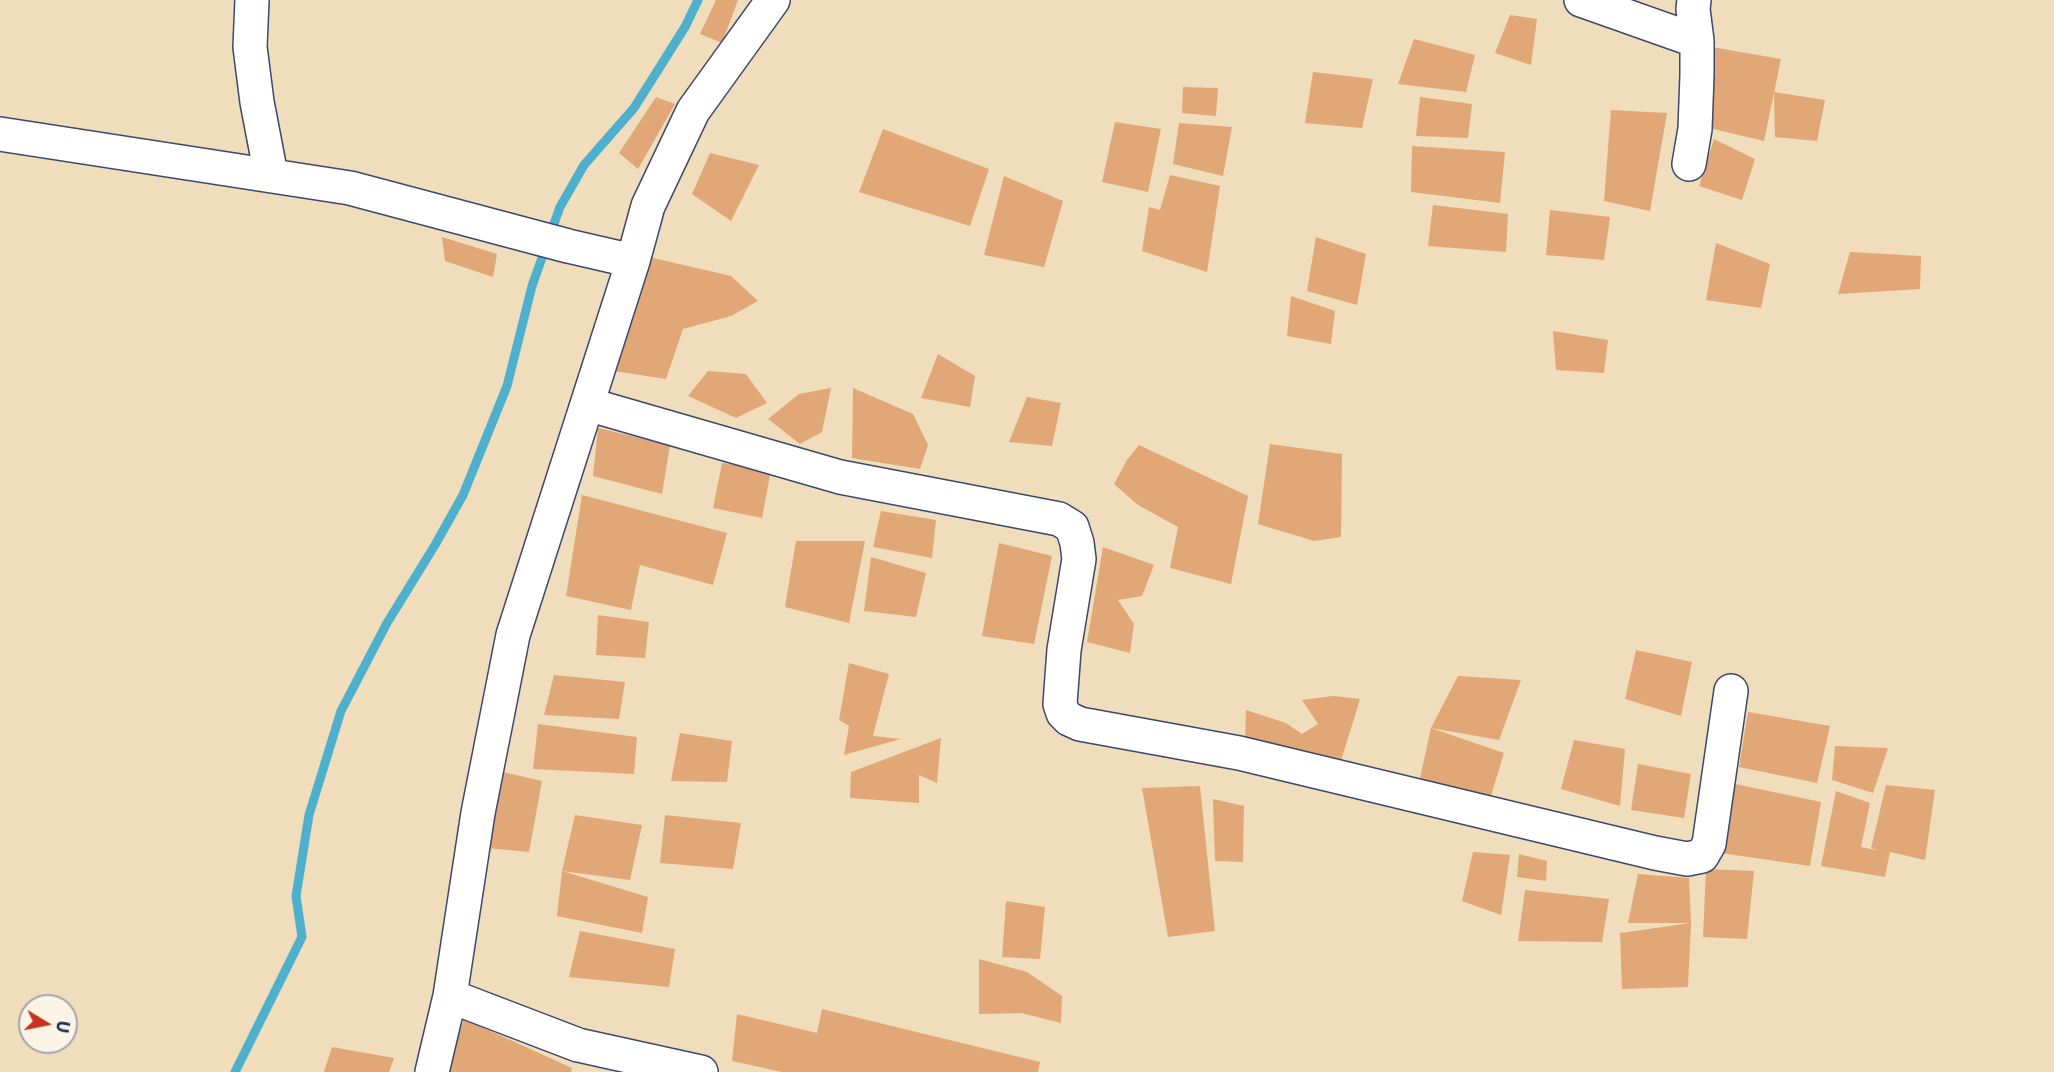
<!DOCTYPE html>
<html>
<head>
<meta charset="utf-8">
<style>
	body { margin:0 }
	#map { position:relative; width:2054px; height:1072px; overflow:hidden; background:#f0ddbc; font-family:"Playpen Sans",sans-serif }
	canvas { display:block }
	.north { position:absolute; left:18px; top:994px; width:60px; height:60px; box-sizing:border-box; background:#fcf5e5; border:2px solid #a2a6af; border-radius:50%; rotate:100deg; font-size:16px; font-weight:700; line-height:24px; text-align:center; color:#1b2f5e }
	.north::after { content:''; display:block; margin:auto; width:21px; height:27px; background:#c8321e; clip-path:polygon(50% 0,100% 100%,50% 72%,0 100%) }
</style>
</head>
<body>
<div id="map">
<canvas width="2054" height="1072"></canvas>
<div class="north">U</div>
</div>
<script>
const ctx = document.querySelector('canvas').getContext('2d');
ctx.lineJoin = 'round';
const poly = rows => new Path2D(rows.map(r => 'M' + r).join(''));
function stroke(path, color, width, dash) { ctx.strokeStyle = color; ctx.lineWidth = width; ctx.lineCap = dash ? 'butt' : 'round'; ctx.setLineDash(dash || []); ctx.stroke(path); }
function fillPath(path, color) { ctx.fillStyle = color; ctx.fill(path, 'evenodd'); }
const stream = poly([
	[235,1072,302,937,296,896,309,815,341,711,387,623,435,545,463,495,507,386,532,286,560,207,584,165,634,108,685,27,698,0]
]);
const building = poly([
	[716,0,738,0,722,43,700,34],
	[1510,15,1537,19,1531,65,1495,53],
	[1414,39,1475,55,1466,92,1398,84],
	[1712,47,1781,59,1764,141,1705,127],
	[1313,72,1373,79,1362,128,1305,123],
	[1183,87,1218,88,1216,116,1182,113],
	[1774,92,1825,100,1817,141,1775,137],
	[656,97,675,104,638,169,619,153],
	[1420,97,1472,104,1468,138,1416,136],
	[1611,110,1667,113,1650,211,1604,201],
	[1115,122,1161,129,1148,192,1102,182],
	[1179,123,1232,127,1223,176,1173,164],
	[883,129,989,169,970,226,859,192],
	[1714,139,1755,159,1742,200,1699,186],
	[1412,146,1505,152,1500,203,1411,192],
	[710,153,759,165,731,221,692,194],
	[1170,175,1220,186,1207,272,1142,251,1149,207,1160,210],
	[1004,176,1063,201,1044,267,984,255],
	[1433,205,1508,214,1506,252,1428,246],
	[1550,210,1610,217,1604,260,1546,255],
	[442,237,497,254,493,277,445,261],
	[1316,237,1366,254,1357,305,1307,291],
	[1716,243,1770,264,1761,308,1706,300],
	[1850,252,1921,256,1920,289,1838,294],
	[649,257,731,276,758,301,731,316,683,329,666,379,614,371],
	[1291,296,1335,311,1331,344,1287,336],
	[1553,331,1608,340,1604,373,1556,370],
	[938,354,975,376,970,407,921,398],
	[708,371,746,374,767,403,736,418,688,396],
	[831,388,822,432,800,444,768,419,799,394],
	[853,388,913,414,928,445,920,469,852,458],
	[1027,397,1061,403,1052,446,1009,442],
	[598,428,670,445,662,494,593,476],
	[1270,444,1342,454,1341,537,1314,541,1258,524],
	[1139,445,1248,496,1231,584,1170,568,1178,527,1138,505,1114,484,1127,460],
	[722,463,771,470,762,518,713,508],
	[582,495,727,533,713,585,640,565,631,610,566,596],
	[881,511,936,520,932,558,873,547],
	[796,541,865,541,849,623,785,607],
	[999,543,1052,556,1034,644,982,636],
	[1103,547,1154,565,1142,596,1118,600,1134,624,1130,653,1087,642],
	[871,557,926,573,916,617,864,611],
	[598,615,649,622,645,658,596,655],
	[1636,650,1692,662,1681,716,1625,699],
	[849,663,889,674,873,736,901,739,844,755,849,726,839,720],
	[554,675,625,682,619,719,544,715],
	[1458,676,1521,680,1499,740,1431,728],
	[1333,696,1360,699,1340,764,1245,744,1246,710,1286,723,1302,734,1318,724,1302,700],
	[1748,712,1830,726,1817,783,1739,767],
	[538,724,637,737,634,774,533,769],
	[1431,728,1504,753,1490,799,1420,778],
	[680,733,732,741,727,782,671,781],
	[941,738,937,783,919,775,919,803,850,798,851,772],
	[1574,740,1625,749,1620,806,1561,789],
	[1835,746,1888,748,1873,793,1832,780],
	[1638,764,1691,774,1684,818,1631,810],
	[503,772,542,781,529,852,487,848],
	[1735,784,1821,802,1810,866,1721,853],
	[1886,785,1935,790,1925,860,1890,852,1885,877,1821,866,1836,791,1870,803,1861,847,1880,851,1871,848],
	[1200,786,1215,931,1168,937,1142,788],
	[1213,799,1244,806,1243,862,1215,861],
	[575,815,642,825,630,880,562,871],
	[665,815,741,823,733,869,660,863],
	[1473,852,1510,855,1501,915,1462,901],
	[1519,854,1547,861,1546,881,1517,877],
	[1706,869,1754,871,1747,939,1703,937],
	[562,871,648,897,642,933,557,916],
	[1638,874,1689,878,1691,923,1688,987,1622,989,1620,933,1691,923,1628,923],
	[1525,890,1609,899,1602,942,1518,941],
	[1006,901,1045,907,1040,959,1002,957],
	[580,931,675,949,669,987,569,977],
	[979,959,1027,972,1062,996,1061,1023,1021,1013,979,1014],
	[822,1009,1040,1062,1038,1072,782,1072,732,1061,737,1014,817,1033],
	[464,1019,572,1068,571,1072,445,1072],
	[332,1047,394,1058,389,1072,324,1072]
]);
const minor = poly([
	[252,0,250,47,257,102,271,175],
	[1581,0,1697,41],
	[0,134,350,188,568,246,633,261],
	[1689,164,1695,129,1697,75,1697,41,1693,9,1694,0],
	[587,404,840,477,1059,519,1072,527,1077,543,1079,559,1064,650,1060,704,1063,713,1069,719,1080,724,1239,753,1655,853,1687,859,1702,856,1709,844,1731,691],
	[450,996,578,1045,701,1072],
	[432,1072,450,996,478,813,513,635,633,261,648,206,693,111,773,0]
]);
stroke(stream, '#4eb0cd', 9);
fillPath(building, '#e2a777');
stroke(minor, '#3b496c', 36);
stroke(minor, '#fff', 33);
</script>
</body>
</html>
